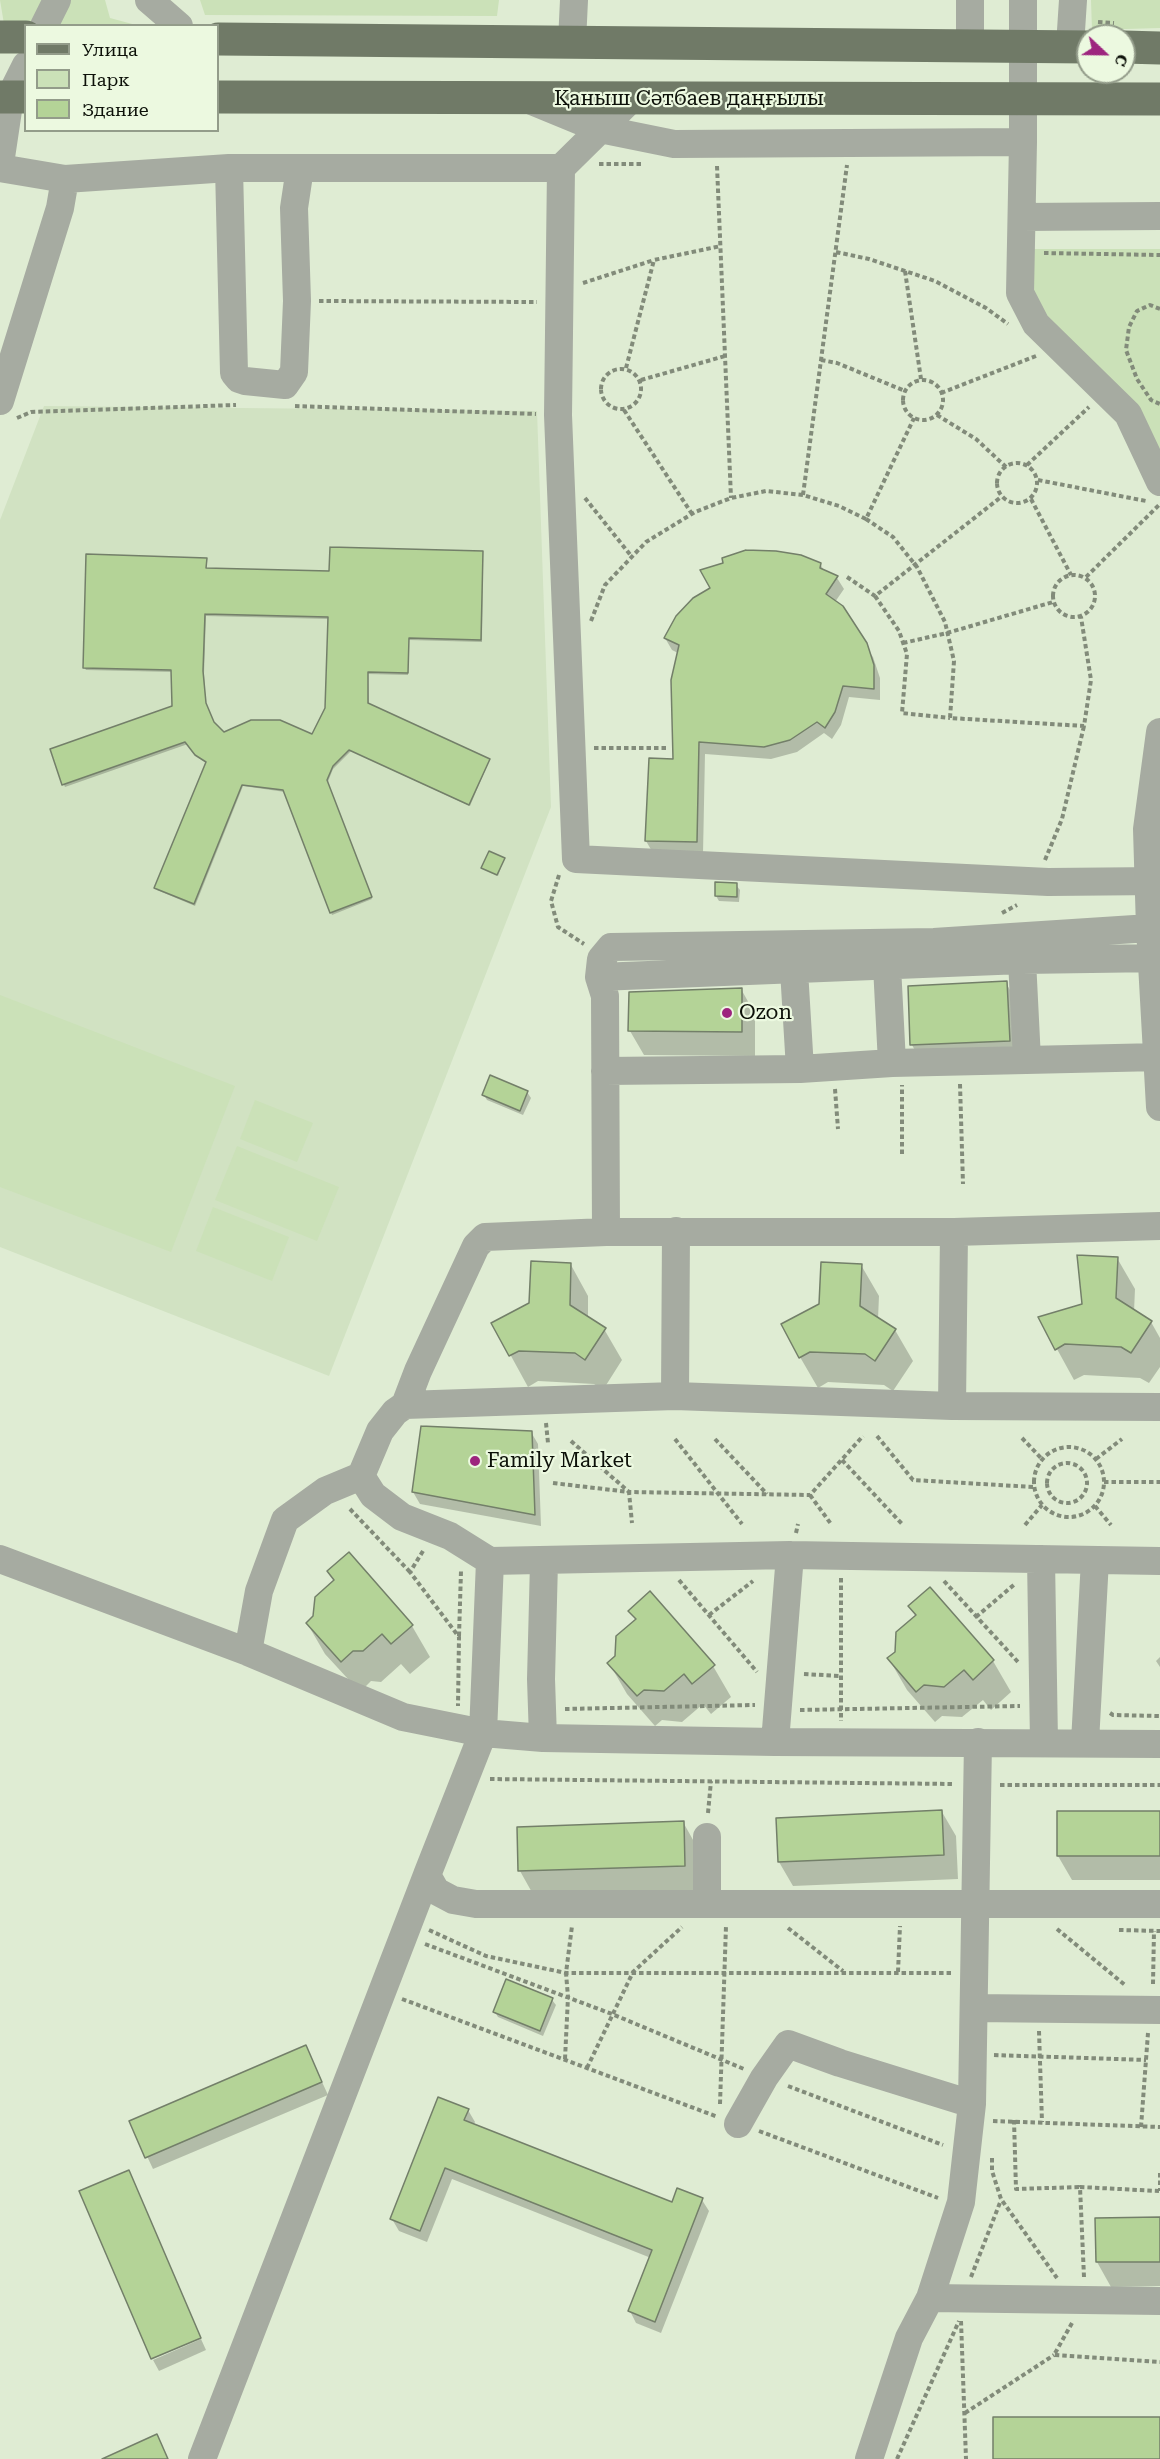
<!DOCTYPE html>
<html>
<head>
<meta charset="utf-8">
<style>
	body { margin:0 }
	#map { position:relative; width:1160px; height:2459px; overflow:hidden; background:#dfecd3; font-family:"Roboto Serif",serif }
	canvas { display:block }
	.legend { position:absolute; left:24px; top:24px; width:195px; height:108px; box-sizing:border-box; background:#ecf9e0; border:2px solid #939c8a; margin:0; padding:8px 10px; list-style:none; font-size:18px; color:#0d1109 }
	.legend li { display:flex; align-items:center; gap:12px; height:30px }
	.legend b { width:30px; border:2px solid #939c8a }
	.north { position:absolute; left:1076px; top:24px; width:60px; height:60px; box-sizing:border-box; background:#ecf9e0; border:2px solid #939c8a; border-radius:50%; rotate:112deg; font-size:16px; font-weight:700; line-height:24px; text-align:center; color:#0d1109 }
	.north::after { content:''; display:block; margin:auto; width:21px; height:27px; background:#9d257e; clip-path:polygon(50% 0,100% 100%,50% 72%,0 100%) }
</style>
</head>
<body>
<div id="map">
<canvas width="1160" height="2459"></canvas>
<ul class="legend">
<li><b style="height:8px;background:#707a67"></b>Улица</li>
<li><b style="height:16px;background:#cbe1b8"></b>Парк</li>
<li><b style="height:16px;background:#b4d397"></b>Здание</li>
</ul>
<div class="north">С</div>
</div>
<script>
const ctx = document.querySelector('canvas').getContext('2d');
ctx.lineJoin = 'round';
function fillPath(path, color) { ctx.fillStyle = color; ctx.fill(path, 'evenodd'); }
const poly = rows => new Path2D(rows.map(r => 'M' + r).join(''));
function stroke(path, color, width, dash) { ctx.strokeStyle = color; ctx.lineWidth = width; ctx.lineCap = dash ? 'butt' : 'round'; ctx.setLineDash(dash || []); ctx.stroke(path); }
function drawText(font, color, halo, rows, align = 'center') {
  ctx.font = font + ' "Roboto Serif",serif'; ctx.lineWidth = 4.5; ctx.setLineDash([]); ctx.textBaseline = 'middle'; ctx.strokeStyle = halo; ctx.fillStyle = color; for (const [text, x, y, turn = 0] of rows) {
    ctx.save(); ctx.translate(x, y); ctx.rotate((+turn || 0) * Math.PI / 180); ctx.textAlign = isNaN(turn) ? turn : align; if (halo) ctx.strokeText(text, 0, 0); ctx.fillText(text, 0, 0); ctx.restore();
  }
}
const built = poly([
	[44,406,537,411,551,807,329,1376,0,1247,0,520]
]);
const green = poly([
	[0,0,105,0,110,18,136,25,26,26,5,30],
	[200,0,499,0,497,16,205,15],
	[1091,0,1160,0,1160,28,1092,30],
	[1029,249,1160,249,1160,453,1029,301],
	[0,995,235,1086,171,1252,0,1187],
	[255,1100,313,1123,297,1162,240,1139],
	[237,1146,339,1187,317,1241,215,1200],
	[213,1207,289,1237,272,1281,196,1251]
]);
const shadow = poly([
	[483,552,482,642,409,640,408,675,368,674,369,705,489,761,470,806,351,751,333,769,327,784,372,899,332,915,285,792,243,786,195,906,157,890,207,763,198,757,188,744,65,787,64,785,52,750,174,707,173,672,86,670,84,667,206,559,207,570,331,573],
	[206,616,329,619,327,708,312,736,294,726,266,720,238,726,224,734,213,723,206,707,204,674],
	[820,564,825,572,837,578,844,589,835,602,873,657,880,678,880,700,849,697,841,725,832,739,824,733,797,752,771,759,705,754,703,854,653,853,646,841,675,761,678,653,672,650,665,638],
	[504,859,498,876,483,868],
	[736,885,740,890,739,902,719,901,716,896],
	[1006,983,1020,1007,1023,1065,926,1070,912,1045,909,987],
	[741,989,755,1014,755,1056,644,1055,630,1031],
	[527,1092,531,1098,523,1115,487,1100,484,1095],
	[1117,1258,1135,1289,1134,1312,1151,1322,1160,1338,1160,1367,1149,1383,1140,1378,1084,1375,1074,1380,1040,1318,1083,1306],
	[571,1265,588,1296,588,1318,604,1329,622,1360,603,1390,594,1384,538,1381,528,1387,493,1323,530,1304],
	[861,1265,879,1296,878,1319,895,1330,913,1361,893,1391,884,1385,828,1382,818,1388,800,1357],
	[531,1432,538,1444,541,1526,420,1504,413,1492],
	[329,1571,412,1626,430,1657,410,1674,401,1664,381,1682,371,1681,360,1692,325,1654,307,1623,315,1617,335,1581],
	[930,1589,993,1661,1011,1692,991,1710,983,1700,962,1717,942,1716,935,1722,907,1690,889,1659,896,1652,916,1617,910,1606],
	[630,1611,713,1666,731,1697,711,1714,703,1704,682,1722,662,1720,655,1726,627,1694,609,1663,616,1657,636,1621],
	[1160,1657,1160,1667,1156,1661],
	[942,1812,956,1836,958,1879,793,1886,779,1862],
	[1160,1813,1160,1880,1072,1880,1058,1856],
	[683,1822,697,1847,698,1890,534,1896,520,1871,518,1828],
	[507,1981,552,2000,556,2005,543,2036,498,2017,495,2012],
	[306,2047,328,2095,153,2169,131,2122],
	[468,2110,475,2122,473,2126,672,2204,702,2200,709,2211,661,2333,636,2323,630,2311,651,2258,452,2179,427,2242,399,2231,392,2219],
	[1160,2218,1160,2286,1111,2287,1097,2262],
	[201,2339,206,2350,159,2371,153,2360]
]);
const building = poly([
	[330,547,483,551,481,640,409,638,408,673,368,672,368,703,490,759,469,805,349,750,333,766,327,780,372,897,330,913,283,790,242,785,194,904,154,888,206,762,195,755,185,742,62,785,50,749,172,706,171,670,83,668,86,554,207,558,206,568,329,571,330,547],
	[205,614,328,617,325,708,312,734,280,720,251,720,224,732,214,722,206,703,203,671,205,614],
	[746,550,776,551,801,555,821,563,820,568,838,576,826,594,843,606,867,643,874,665,874,689,843,686,835,712,825,728,817,722,790,740,764,747,699,742,697,842,645,841,649,758,673,759,671,680,679,645,664,638,676,616,693,598,710,588,700,570,723,563,722,558,746,550],
	[489,851,505,858,497,875,481,868,489,851],
	[715,882,737,883,737,897,715,896,715,882],
	[1007,981,1010,1041,910,1045,908,986,1007,981],
	[742,988,742,1032,628,1031,629,992,742,988],
	[490,1075,528,1091,520,1111,482,1095,490,1075],
	[1077,1255,1118,1257,1116,1298,1152,1321,1131,1353,1121,1347,1065,1344,1055,1350,1038,1317,1082,1304,1077,1255],
	[531,1261,571,1263,570,1305,606,1328,585,1360,575,1353,519,1351,509,1356,491,1323,529,1303,531,1261],
	[821,1262,862,1264,860,1306,896,1329,875,1361,865,1354,810,1352,799,1358,781,1324,819,1304,821,1262],
	[421,1426,532,1431,535,1515,412,1492,421,1426],
	[349,1552,413,1625,391,1644,382,1634,363,1651,353,1651,341,1662,306,1623,313,1616,315,1597,334,1580,327,1571,349,1552],
	[930,1587,994,1660,973,1680,964,1670,944,1687,924,1685,916,1692,887,1658,895,1652,896,1632,916,1615,908,1606,930,1587],
	[650,1591,715,1665,692,1684,684,1674,664,1691,644,1690,637,1696,607,1663,615,1656,616,1636,636,1619,628,1611,650,1591],
	[942,1810,944,1855,778,1862,776,1818,942,1810],
	[1057,1811,1160,1811,1160,1856,1057,1856,1057,1811],
	[684,1821,685,1866,518,1871,517,1827,684,1821],
	[506,1979,553,1998,540,2031,493,2012,506,1979],
	[306,2045,322,2082,145,2158,129,2121,306,2045],
	[438,2097,469,2109,464,2120,672,2202,677,2188,703,2198,655,2322,628,2311,652,2250,445,2168,420,2231,390,2219,438,2097],
	[129,2170,201,2338,151,2359,79,2191,129,2170],
	[1160,2217,1160,2262,1096,2262,1095,2218,1160,2217],
	[993,2417,1160,2417,1160,2459,993,2459,993,2417],
	[157,2434,168,2459,102,2459,157,2434]
]);
const path = poly([
	[1098,22,1114,23],
	[599,164,643,164],
	[717,166,731,498],
	[836,252,869,259,935,281,986,308,1008,324],
	[1044,253,1160,255],
	[905,271,921,379],
	[583,283,654,260],
	[319,301,537,302],
	[1160,309,1150,305,1137,311,1129,327,1126,350,1137,379,1151,400,1160,404],
	[821,360,837,363,905,391],
	[626,368,654,260,721,246],
	'601 389a20 20 0 1 1 40 0a20 20 0 1 1-40 0Z',
	'903 400a20 20 0 1 1 40 0a20 20 0 1 1-40 0Z',
	[641,380,725,356],
	[941,393,1036,356],
	[295,406,536,414],
	[624,410,692,514],
	[937,415,976,439,1006,467],
	[17,418,31,412,236,405],
	'997 483a20 20 0 1 1 40 0a20 20 0 1 1-40 0Z',
	[1027,465,1089,407],
	[1038,480,1146,501],
	[803,495,847,165],
	[585,498,632,557],
	[1031,499,1071,575],
	[866,519,893,537,917,567,945,622,954,661,950,718,1084,726,1091,680,1081,617],
	'1053 596a21 21 0 1 1 42 0a21 21 0 1 1-42 0Z',
	[847,577,875,596,1001,497],
	[1086,577,1159,505],
	[875,596,899,631,907,654,902,713,950,718],
	[591,621,605,585,646,542,695,512,731,498,766,491,803,495,839,506,866,519,914,418],
	[903,643,947,633,1053,602],
	[594,748,668,748],
	[1045,860,1062,819,1084,726],
	[559,875,551,901,558,927,584,944],
	[1002,913,1017,905],
	[960,1084,963,1184],
	[835,1089,838,1129],
	[902,1154,902,1085],
	[546,1423,548,1443],
	[877,1436,913,1480,1033,1487],
	[1022,1438,1042,1459],
	[675,1439,742,1524],
	[715,1439,767,1494],
	[571,1441,629,1492,810,1495,863,1436],
	'1034 1482a35 35 0 1 1 70 0a35 35 0 1 1-70 0Z',
	[1096,1459,1122,1439],
	[842,1460,902,1524],
	'1047 1483a20 20 0 1 1 40 0a20 20 0 1 1-40 0Z',
	[1104,1482,1160,1482],
	[553,1483,629,1492,632,1523],
	[810,1495,831,1524],
	[1095,1506,1111,1525],
	[350,1509,410,1572],
	[1025,1525,1042,1505],
	[796,1533,798,1524],
	[423,1551,410,1572,459,1637,458,1706],
	[841,1578,841,1721],
	[679,1580,757,1672],
	[944,1581,1018,1662],
	[709,1615,753,1581],
	[976,1617,1016,1583],
	[459,1636,461,1571],
	[804,1674,840,1676],
	[565,1709,755,1705],
	[800,1710,1020,1706],
	[1110,1713,1113,1715,1160,1716],
	[490,1779,953,1784],
	[1000,1785,1160,1785],
	[708,1813,711,1781],
	[788,1928,843,1971],
	[1057,1929,1125,1985],
	[429,1930,486,1956,566,1973,951,1973],
	[1119,1930,1160,1931],
	[425,1944,612,2014,744,2069],
	[898,1972,900,1926],
	[1153,1984,1154,1931],
	[402,1999,718,2117],
	[1039,2031,1042,2122],
	[994,2055,1146,2060],
	[565,2059,568,1997,566,1973,572,1926],
	[587,2068,633,1972,682,1927],
	[788,2086,943,2145],
	[720,2104,726,1926],
	[1014,2120,1016,2189,1080,2187],
	[993,2121,1160,2127],
	[1141,2127,1148,2033],
	[759,2131,938,2198],
	[992,2158,992,2171,1001,2199,1057,2278],
	[1160,2173,1160,2191],
	[971,2277,1001,2200],
	[1084,2277,1080,2187,1159,2191],
	[961,2321,966,2459],
	[1072,2323,1054,2355,1160,2362],
	[965,2413,1054,2355],
	[897,2459,959,2321]
]);
const minor = poly([
	[149,0,179,26],
	[44,26,57,0],
	[572,42,574,0],
	[970,45,970,0],
	[1070,46,1073,0],
	[527,99,600,129,674,144,1023,142,1023,0],
	[1023,142,1020,293,1036,324,1128,414,1160,482],
	[0,164,10,97,26,65],
	[0,168,65,179,229,168,561,168,631,99],
	[229,168,234,373,239,379,245,381,285,385,294,372,297,301,294,208,300,168],
	[561,168,558,415,576,859,1048,882,1160,881],
	[1022,217,1160,216],
	[0,401,60,208,65,179],
	[1160,732,1147,829,1150,928,1160,927],
	[1022,960,1027,1060],
	[887,966,892,1063],
	[794,970,800,1069],
	[599,977,601,959,611,947,934,942,1150,928,1160,1107],
	[605,1071,800,1069,892,1063,1160,1057],
	[606,1232,605,996,599,977,1022,960,1160,958],
	[954,1232,952,1406,1160,1407],
	[675,1396,676,1231],
	[405,1405,395,1412,380,1431,361,1476,373,1495,402,1517,450,1536,490,1561,790,1555,1160,1561],
	[952,1406,675,1396,405,1405,418,1371,476,1246,485,1237,606,1232,954,1232,1160,1226],
	[0,1559,248,1652,403,1717,483,1733,543,1738],
	[1041,1559,1044,1742],
	[490,1561,483,1733,427,1875,436,1891,453,1900,476,1904,1160,1904],
	[544,1562,541,1679,543,1738,775,1742,1160,1744],
	[248,1652,259,1591,285,1520,325,1491,361,1476],
	[775,1742,790,1555],
	[1085,1742,1095,1560],
	[707,1837,707,1904],
	[974,2008,1160,2010],
	[738,2124,764,2078,788,2044,840,2063,972,2104],
	[930,2298,1160,2301],
	[202,2459,427,1875],
	[869,2459,909,2338,930,2298,961,2202,972,2104,978,1742]
]);
const major = poly([
	[0,37,26,37],
	[218,39,1088,47],
	[1124,47,1160,48],
	[0,97,26,97],
	[218,97,1160,99]
]);
const markers = [
	[727,1013,6,"#9d257e"],
	[475,1461,6,"#9d257e"]
];
const streetNames = [
	["Қаныш Сәтбаев даңғылы",689,99]
];
const poiNames = [
	["Ozon",739,1013],
	["Family Market",487,1461]
];
fillPath(built, '#d1e2c2');
fillPath(green, '#cbe1b8');
fillPath(shadow, '#0003');
fillPath(building, '#b4d397');
stroke(building, '#737f69', 1.5);
stroke(path, '#828b7a', 4, [4.5, 3]);
stroke(minor, '#a6aba1', 28);
stroke(major, '#707a67', 33);
for (const [x, y, r, color] of markers) { const dot = new Path2D(); dot.arc(x, y, r, 0, 2 * Math.PI); ctx.fillStyle = color; ctx.fill(dot); stroke(dot, '#ecf9e0', 2); }
drawText('21px', '#0d1109', '#ecf9e0', streetNames);
drawText('21px', '#0d1109', '#ecf9e0', poiNames, 'left');
</script>
</body>
</html>
